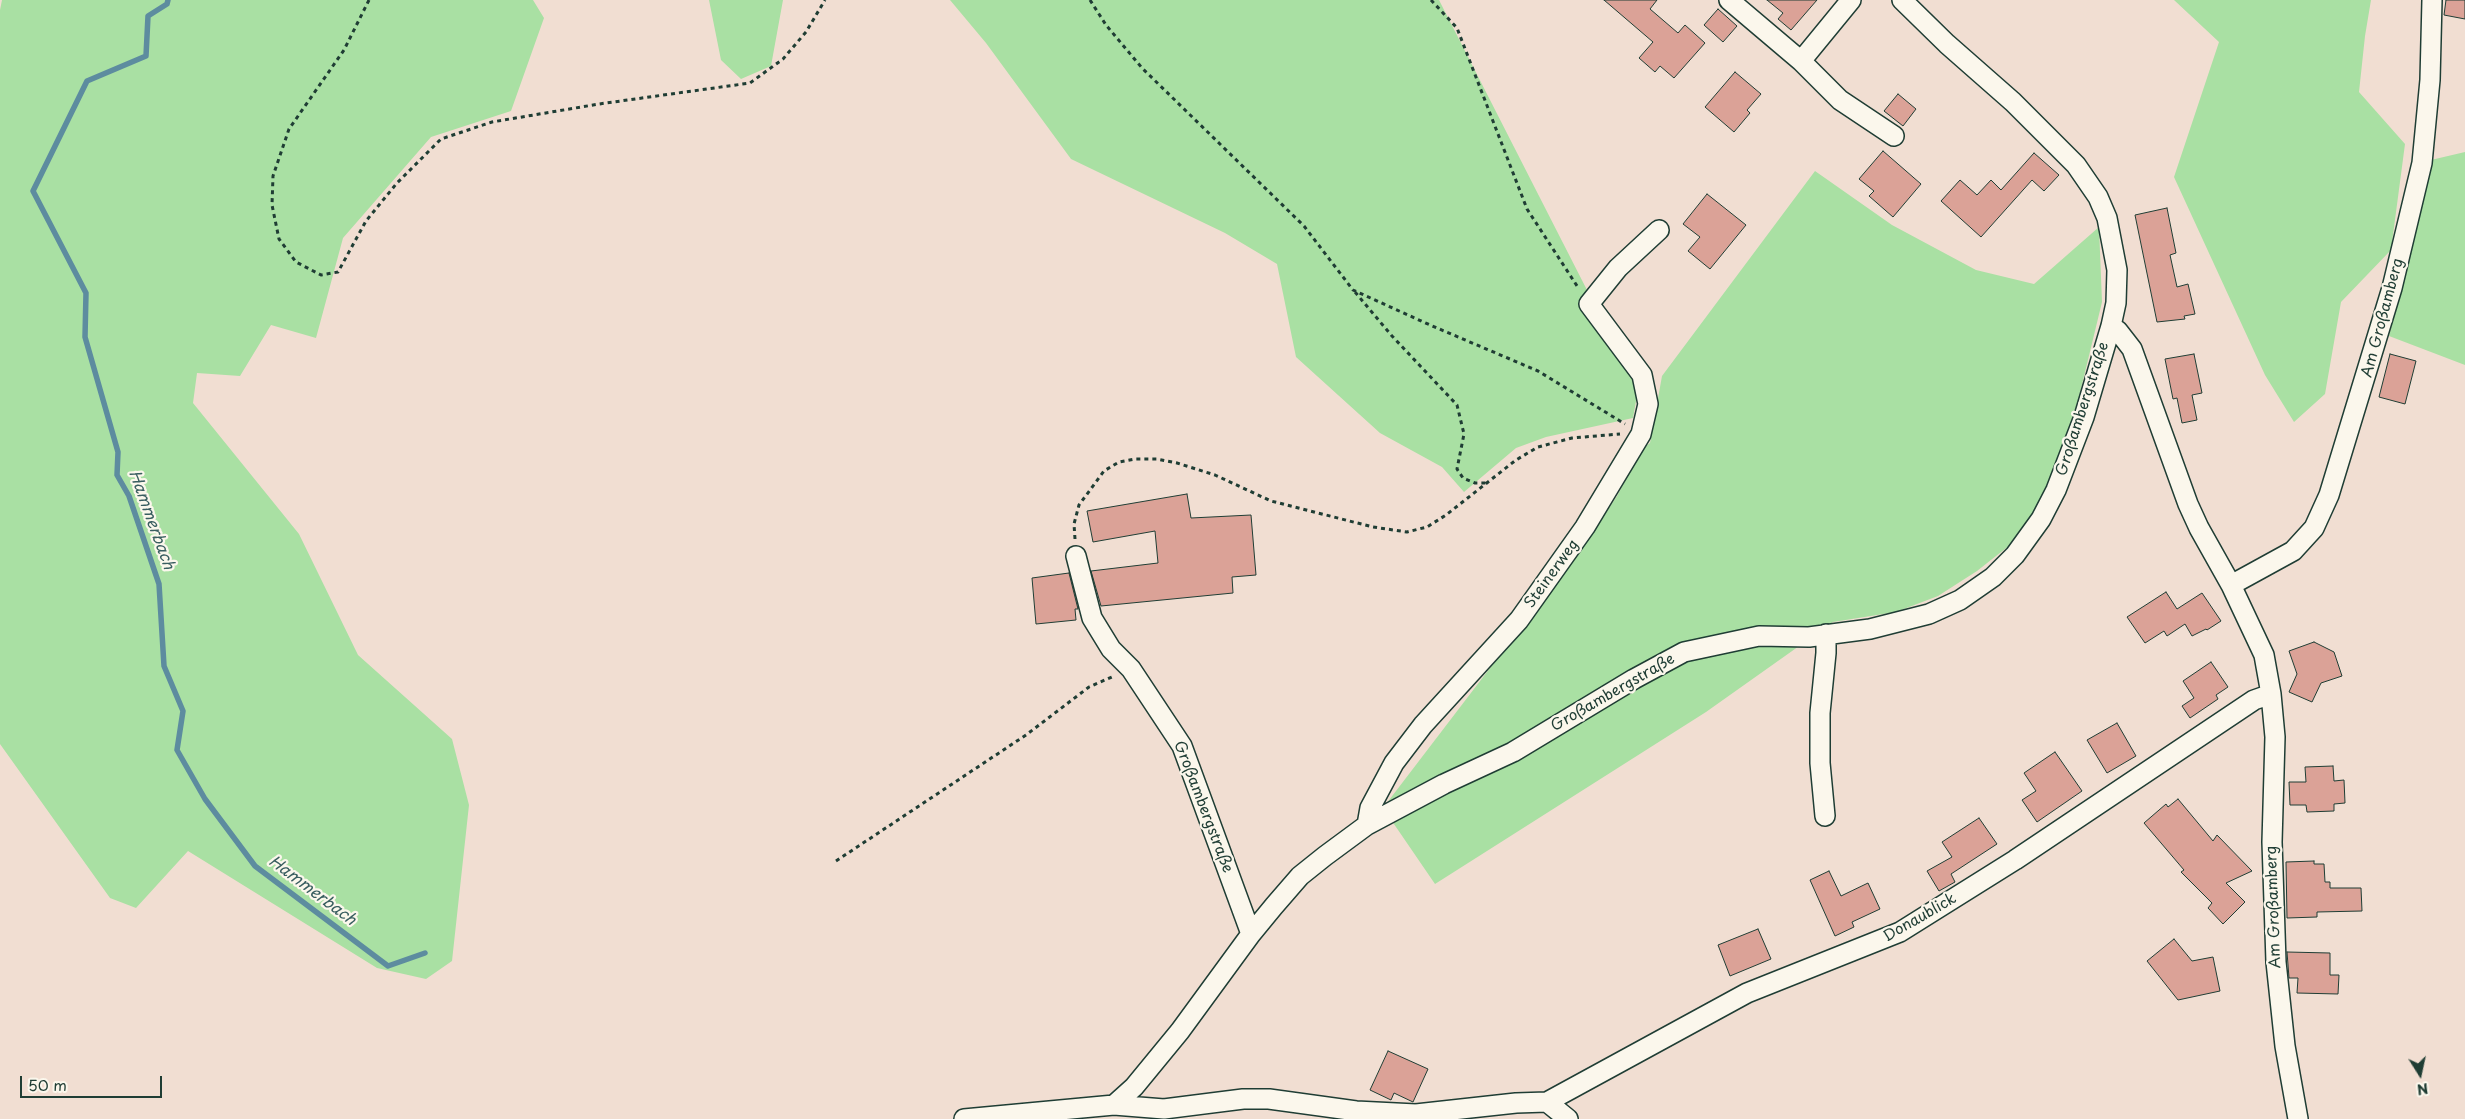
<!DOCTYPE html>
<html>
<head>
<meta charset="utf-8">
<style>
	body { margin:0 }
	#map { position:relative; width:2465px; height:1119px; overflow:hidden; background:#f1ded2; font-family:"Playpen Sans",sans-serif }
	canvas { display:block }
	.north { position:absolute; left:2395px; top:1049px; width:50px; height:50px; -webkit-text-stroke:4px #fbf7ec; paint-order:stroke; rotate:170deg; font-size:14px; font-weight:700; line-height:20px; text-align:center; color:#1f3d34 }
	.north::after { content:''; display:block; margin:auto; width:18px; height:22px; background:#1f3d34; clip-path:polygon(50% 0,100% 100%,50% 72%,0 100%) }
	.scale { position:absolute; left:20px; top:1076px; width:142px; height:22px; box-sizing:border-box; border:2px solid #1f3d34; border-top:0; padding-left:6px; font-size:15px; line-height:18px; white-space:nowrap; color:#1f3d34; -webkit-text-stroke:4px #fbf7ec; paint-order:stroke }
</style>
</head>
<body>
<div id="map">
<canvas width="2465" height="1119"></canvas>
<div class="north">N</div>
<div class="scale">50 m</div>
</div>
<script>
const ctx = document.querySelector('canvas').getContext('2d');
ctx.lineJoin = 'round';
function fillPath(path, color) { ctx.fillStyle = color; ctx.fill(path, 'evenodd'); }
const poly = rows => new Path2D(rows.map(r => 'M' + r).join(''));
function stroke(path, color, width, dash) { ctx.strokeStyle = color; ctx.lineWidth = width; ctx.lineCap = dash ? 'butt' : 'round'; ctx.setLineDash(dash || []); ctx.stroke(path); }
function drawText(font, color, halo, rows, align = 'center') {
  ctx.font = font + ' "Playpen Sans",sans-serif'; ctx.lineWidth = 4.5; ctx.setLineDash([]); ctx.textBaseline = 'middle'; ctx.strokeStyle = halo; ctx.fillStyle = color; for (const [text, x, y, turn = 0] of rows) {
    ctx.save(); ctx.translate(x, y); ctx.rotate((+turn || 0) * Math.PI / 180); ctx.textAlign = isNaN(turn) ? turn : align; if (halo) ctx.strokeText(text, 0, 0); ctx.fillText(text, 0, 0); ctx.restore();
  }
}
const green = poly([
	[2,0,533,0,544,18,511,111,431,137,343,238,316,338,271,325,240,376,197,373,193,403,299,534,358,655,452,739,469,805,452,961,426,979,377,968,188,851,136,908,110,898,0,744,0,10],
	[709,0,783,0,771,66,741,79,721,60],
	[950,0,1439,0,1638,390,1633,418,1546,437,1516,448,1464,492,1442,467,1380,433,1296,357,1277,264,1225,233,1071,159,986,43],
	[2174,0,2371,0,2365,36,2359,92,2405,144,2391,250,2341,302,2325,394,2294,422,2265,375,2174,177,2219,42],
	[2465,152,2465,365,2389,336,2431,160],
	[1815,171,1892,225,1976,270,2034,284,2099,227,2102,302,2079,397,2057,464,2037,509,2010,545,1977,571,1938,596,1896,612,1833,622,1706,712,1435,884,1383,808,1584,545,1617,496,1642,449,1650,443,1662,376]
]);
const stream = poly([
	[168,0,167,4,148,16,146,56,87,81,33,191,86,293,85,337,118,452,117,475,129,496,159,584,164,666,183,711,177,750,205,799,255,866,388,966,425,953]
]);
const building = poly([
	[1604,0,1657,0,1650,9,1678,33,1685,25,1705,43,1674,78,1660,66,1655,72,1639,58,1653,42,1604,0],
	[1767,0,1817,0,1791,30,1778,19,1783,13,1767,0],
	[2446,0,2465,0,2465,19,2444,15,2446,0],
	[1718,9,1737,26,1723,42,1704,25,1718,9],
	[1735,72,1761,94,1747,110,1750,113,1734,132,1705,107,1735,72],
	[1898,94,1916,109,1903,126,1884,111,1898,94],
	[1883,151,1921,184,1893,217,1869,196,1874,191,1859,179,1883,151],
	[2034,153,2059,175,2044,191,2032,180,1981,237,1941,201,1960,180,1977,195,1991,180,2001,190,2034,153],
	[1707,194,1746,225,1710,269,1688,251,1700,237,1683,224,1707,194],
	[2167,208,2176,253,2170,255,2177,287,2188,284,2195,314,2184,316,2185,319,2157,322,2135,215,2167,208],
	[2194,354,2202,393,2192,395,2197,420,2182,423,2177,398,2173,399,2165,359,2194,354],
	[2390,354,2416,361,2405,404,2379,397,2390,354],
	[1187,494,1191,518,1251,515,1256,575,1232,577,1233,593,1101,606,1091,571,1158,563,1155,531,1093,542,1087,511,1187,494],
	[1069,573,1078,609,1075,609,1076,620,1036,624,1032,578,1069,573],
	[2166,592,2177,609,2202,593,2221,621,2207,630,2206,629,2192,636,2185,624,2167,636,2164,631,2145,643,2127,617,2166,592],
	[2314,642,2334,652,2342,676,2321,683,2312,702,2289,692,2297,674,2289,651,2314,642],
	[2211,662,2228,687,2216,695,2218,699,2190,718,2182,706,2194,698,2183,681,2211,662],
	[2117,723,2136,756,2107,773,2087,740,2117,723],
	[2055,752,2082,791,2037,822,2022,800,2036,791,2024,773,2055,752],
	[2333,766,2334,781,2344,780,2345,803,2334,804,2334,811,2307,812,2306,805,2290,805,2289,782,2306,782,2305,767,2333,766],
	[2178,799,2213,841,2217,835,2252,871,2226,883,2245,902,2223,924,2208,908,2212,903,2181,872,2184,870,2144,823,2166,804,2168,807,2178,799],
	[1979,818,1997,844,1951,874,1955,882,1939,891,1927,871,1952,857,1942,842,1979,818],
	[2314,861,2314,864,2324,864,2325,882,2330,882,2330,888,2361,888,2362,911,2317,912,2317,917,2287,918,2286,862,2314,861],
	[1829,871,1841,896,1868,883,1880,909,1852,922,1854,927,1835,936,1810,880,1829,871],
	[1758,929,1771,959,1730,976,1718,945,1758,929],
	[2174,939,2192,961,2213,957,2220,991,2178,1000,2147,961,2174,939],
	[2287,952,2330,953,2330,975,2339,975,2338,994,2297,993,2298,978,2289,978,2287,952],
	[1388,1051,1428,1069,1413,1102,1394,1093,1391,1100,1370,1090,1388,1051]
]);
const path = poly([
	[369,0,344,50,289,129,273,176,272,205,279,239,296,262,321,275,338,272,366,221,397,183,441,139,492,122,599,104,750,83,783,59,806,32,825,0],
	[1090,0,1106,25,1142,68,1304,226,1353,290,1430,325,1538,371,1625,424],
	[1431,0,1457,28,1527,209,1579,289],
	[1355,292,1392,336,1457,405,1464,434,1457,469,1463,478,1475,483,1487,483],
	[1075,539,1074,524,1079,505,1104,471,1119,462,1135,459,1157,459,1177,463,1215,475,1271,501,1373,527,1407,532,1427,527,1446,515,1516,460,1538,447,1572,438,1620,434],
	[836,861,1026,735,1089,687,1114,676]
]);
const minor = poly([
	[1729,0,1801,61,1840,100,1894,136],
	[1801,61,1851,0],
	[2111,326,2118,331,2132,349,2188,504,2199,528,2231,585,2264,655,2271,694,2275,737,2272,842,2276,962,2285,1046,2298,1119],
	[1076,556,1092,618,1111,649,1131,669,1182,746,1251,934],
	[2231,585,2293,551,2314,528,2329,495,2392,288,2422,163,2430,80,2432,0],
	[1825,816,1820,763,1820,713,1826,653,1826,634],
	[1367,825,1370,808,1394,763,1423,725,1519,620,1585,527,1641,434,1648,404,1642,375,1589,304,1618,268,1659,230],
	[1547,1102,1568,1119],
	[1114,1105,1164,1109,1243,1099,1269,1099,1356,1111,1416,1114,1516,1103,1547,1102,1747,993,1900,932,2015,860,2254,700,2271,694],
	[964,1119,1114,1105,1134,1087,1180,1031,1251,934,1274,906,1300,876,1325,856,1367,825,1444,784,1513,752,1634,679,1684,652,1759,636,1809,637,1870,629,1929,614,1960,600,1993,577,2015,555,2041,519,2056,490,2084,417,2111,326,2116,303,2117,270,2107,218,2098,197,2076,165,2013,102,1947,44,1902,0]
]);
const streetNames = [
	["Am Großamberg",2383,318,-75],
	["Großambergstraße",2083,409,-72],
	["Steinerweg",1552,574,-54],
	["Großambergstraße",1613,693,-30],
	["Großambergstraße",1203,807,69],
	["Am Großamberg",2274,907,-92],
	["Donaublick",1920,918,-30]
];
const waterNames = [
	["Hammerbach",151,520,70],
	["Hammerbach",312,891,37]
];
fillPath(green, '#a9e0a3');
stroke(stream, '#5d8c9f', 5.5);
fillPath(building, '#dba297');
stroke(building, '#1f3d34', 1);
stroke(minor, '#1f3d34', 22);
stroke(path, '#1f3d34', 3, [4, 4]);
stroke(minor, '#fbf7ec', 19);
drawText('15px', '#1f3d34', '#fbf7ec', streetNames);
drawText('italic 16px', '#395e60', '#fbf7ec', waterNames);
</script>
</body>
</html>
